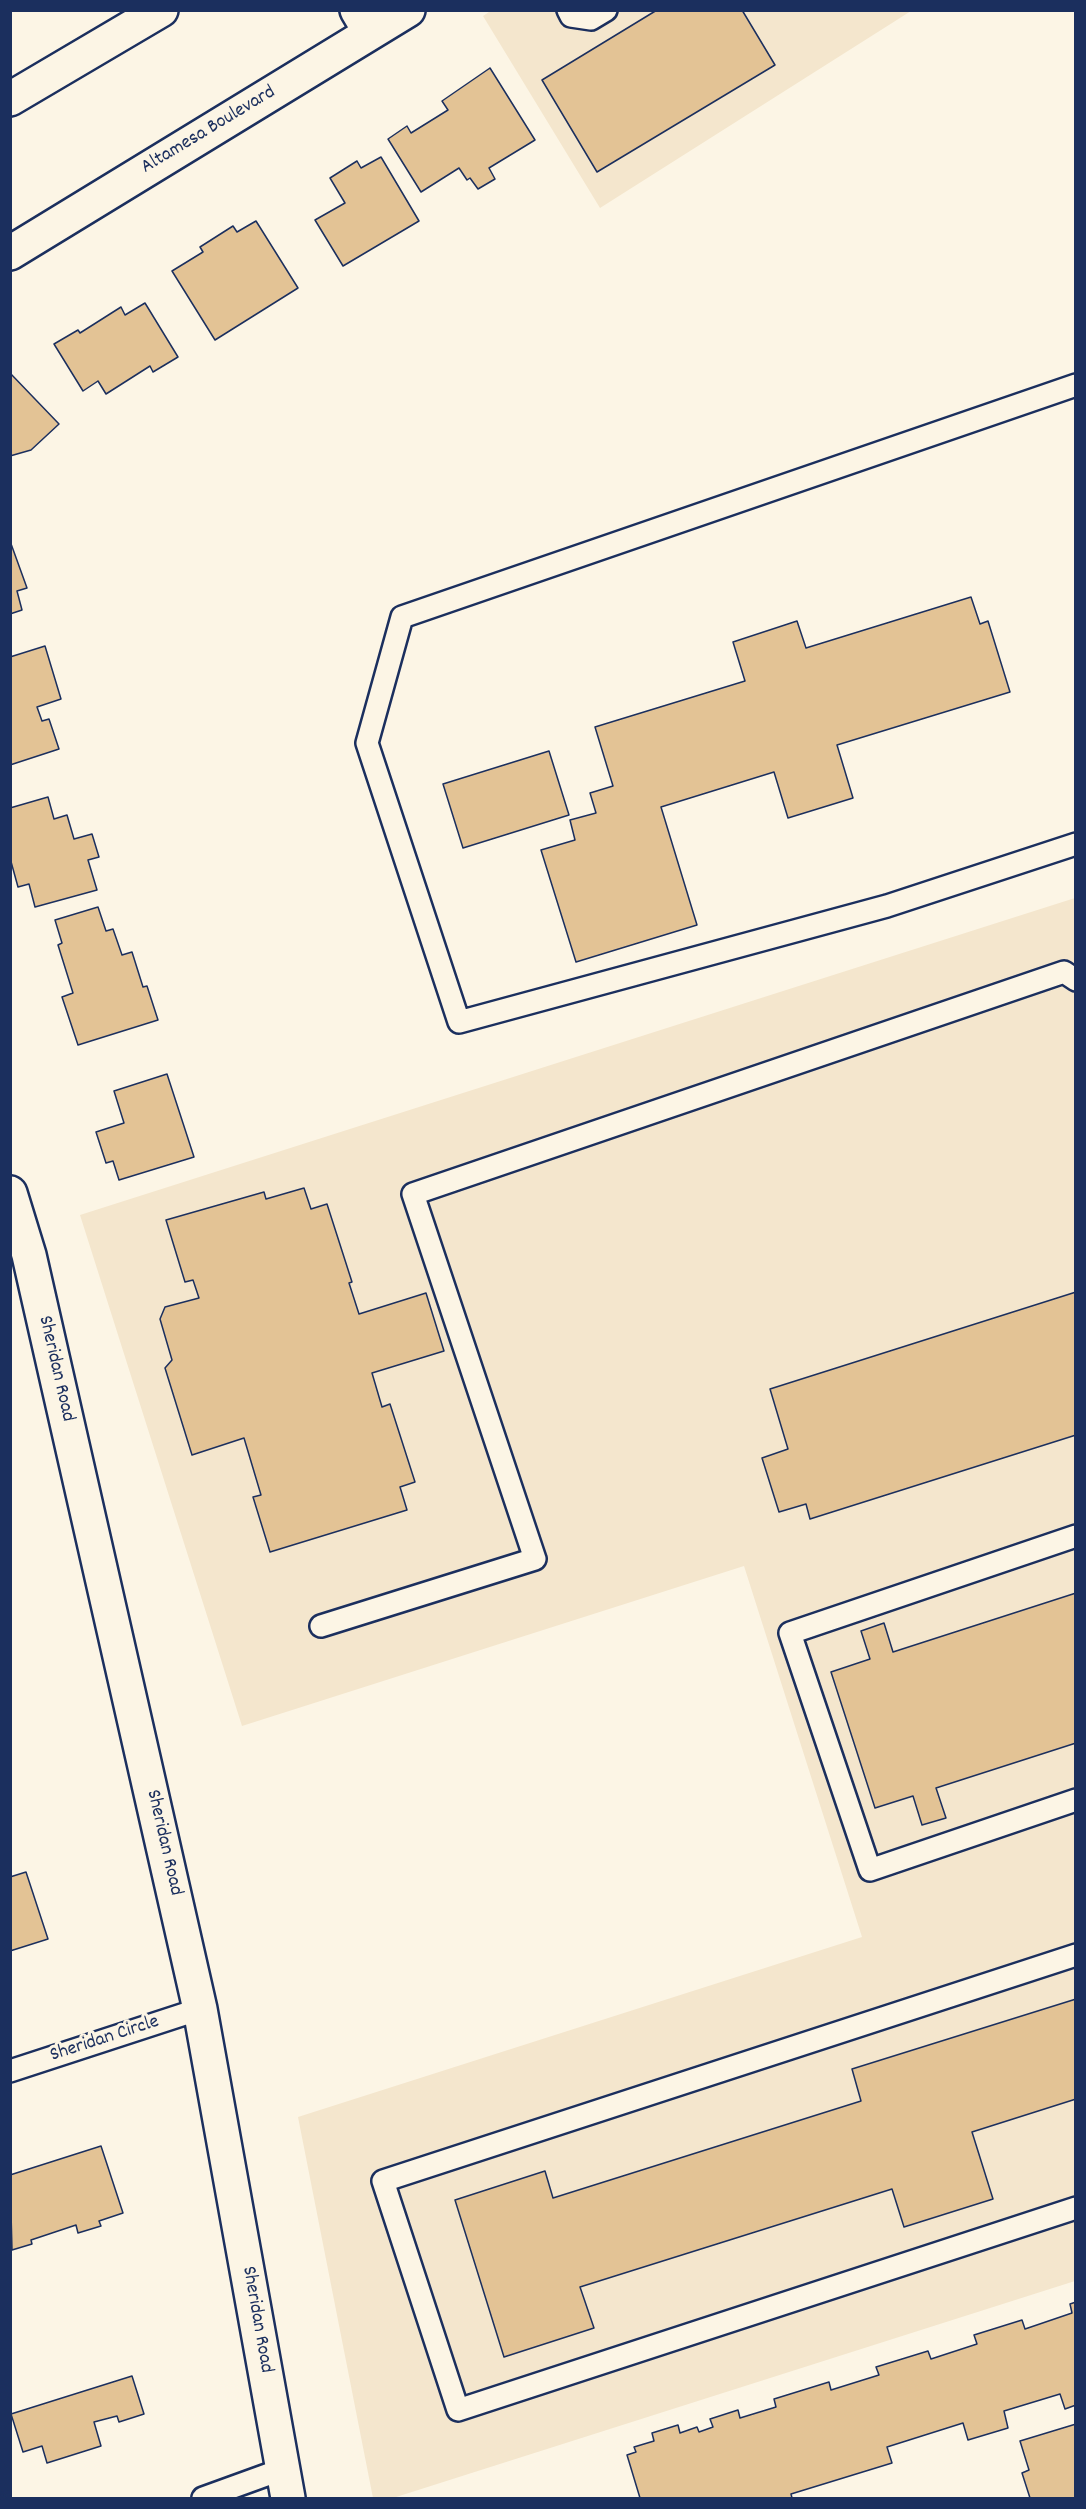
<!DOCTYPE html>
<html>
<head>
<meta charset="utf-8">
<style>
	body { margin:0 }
	#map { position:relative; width:1086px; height:2509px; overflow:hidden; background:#fcf5e5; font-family:Dekko,sans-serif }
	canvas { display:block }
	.frame { position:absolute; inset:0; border:12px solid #1b2f5e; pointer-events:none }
</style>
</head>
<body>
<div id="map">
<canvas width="1086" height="2509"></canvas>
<div class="frame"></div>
</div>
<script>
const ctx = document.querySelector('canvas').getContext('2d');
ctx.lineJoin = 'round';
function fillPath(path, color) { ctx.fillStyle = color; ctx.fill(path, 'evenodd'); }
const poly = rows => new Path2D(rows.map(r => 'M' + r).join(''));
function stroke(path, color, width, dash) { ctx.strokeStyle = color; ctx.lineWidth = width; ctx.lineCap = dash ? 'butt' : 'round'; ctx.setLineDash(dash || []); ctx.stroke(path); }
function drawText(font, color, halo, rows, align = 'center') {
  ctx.font = font + ' Dekko,sans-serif'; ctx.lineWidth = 6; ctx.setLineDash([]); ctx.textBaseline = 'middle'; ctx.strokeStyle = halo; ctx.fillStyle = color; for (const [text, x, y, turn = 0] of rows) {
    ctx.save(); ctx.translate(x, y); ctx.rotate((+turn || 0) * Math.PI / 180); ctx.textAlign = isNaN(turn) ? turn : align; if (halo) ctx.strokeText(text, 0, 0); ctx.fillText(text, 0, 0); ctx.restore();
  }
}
const built = poly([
	[492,10,911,11,600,208,483,16],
	[1075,898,1075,2281,393,2498,373,2498,298,2117,862,1937,744,1566,242,1726,80,1215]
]);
const building = poly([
	[657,10,742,10,775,65,597,172,542,80,657,10],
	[490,68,535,140,489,168,495,179,478,189,470,178,467,180,459,168,421,192,388,139,407,126,411,133,448,110,442,101,490,68],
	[381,157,419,221,343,266,315,220,345,203,330,178,357,161,361,168,381,157],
	[256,221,298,288,215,340,172,271,203,252,200,247,233,226,237,232,256,221],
	[145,303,178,357,153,372,150,366,106,394,98,381,83,391,54,344,78,330,80,333,121,307,125,315,145,303],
	[10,373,59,424,31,450,10,456,10,373],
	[10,541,27,588,17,591,22,610,10,614,10,541],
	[971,597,980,624,988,621,1010,692,837,745,853,798,788,818,774,772,661,807,697,925,576,962,541,850,575,840,570,820,596,813,590,793,613,786,595,727,745,681,733,642,797,621,806,648,971,597],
	[45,646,61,699,37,707,42,721,49,719,59,749,10,765,10,657,45,646],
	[549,751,569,815,463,848,443,784,549,751],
	[48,797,54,819,67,815,74,839,92,834,99,857,88,860,97,890,35,907,29,884,18,887,10,858,10,808,48,797],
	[98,907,106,931,113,929,122,955,132,952,143,987,147,986,158,1020,78,1045,62,997,73,993,58,945,62,943,55,920,98,907],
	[167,1074,194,1157,119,1180,113,1161,106,1163,96,1132,124,1123,114,1091,167,1074],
	[304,1188,311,1209,327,1204,352,1282,349,1283,359,1314,426,1293,444,1351,372,1373,382,1407,390,1404,415,1482,400,1487,407,1510,270,1552,253,1497,261,1495,244,1438,192,1455,165,1368,172,1360,160,1319,165,1307,199,1298,193,1280,185,1282,166,1220,264,1192,266,1199,304,1188],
	[1076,1292,1076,1435,810,1519,806,1504,779,1512,762,1458,788,1449,770,1389,1076,1292],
	[1076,1593,1076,1743,936,1788,946,1818,922,1825,913,1796,875,1808,831,1672,870,1659,861,1631,884,1623,893,1652,1076,1593],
	[26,1872,48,1939,10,1951,10,1877,26,1872],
	[1076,1999,1076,2099,972,2132,993,2199,904,2227,892,2189,580,2287,594,2328,504,2357,455,2200,545,2171,553,2198,861,2101,852,2069,1076,1999],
	[101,2146,123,2213,99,2221,101,2226,78,2233,76,2225,31,2240,32,2244,12,2250,10,2175,101,2146],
	[1076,2302,1076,2405,1065,2409,1060,2394,1004,2411,1008,2428,968,2440,963,2423,887,2447,892,2463,791,2494,792,2498,640,2498,627,2455,636,2452,634,2447,654,2441,652,2433,678,2425,680,2433,697,2427,699,2432,713,2427,710,2419,738,2410,740,2418,776,2407,774,2399,829,2382,831,2390,879,2375,876,2367,928,2351,931,2359,977,2344,974,2335,1022,2320,1025,2329,1072,2313,1070,2304,1076,2302],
	[132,2376,144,2414,119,2422,117,2416,94,2422,101,2446,47,2463,42,2446,23,2452,11,2414,132,2376],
	[1076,2424,1076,2498,1030,2498,1022,2473,1029,2470,1020,2441,1076,2424]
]);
const service = poly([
	[568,10,571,16,591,19,606,10],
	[1076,385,402,617,367,743,459,1022,887,906,1076,844],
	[1076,1536,790,1633,870,1870,1076,1800],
	[321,1626,535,1559,413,1194,1064,972,1076,980],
	[1076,1955,383,2181,458,2410,1076,2208],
	[10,2071,200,2009],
	[203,2498,283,2469]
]);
const minor = poly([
	[357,10,370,32],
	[10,1193,29,1255,200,2009,288,2498]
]);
const secondary = poly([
	[10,99,161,10],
	[10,253,408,10]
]);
const streetNames = [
	["Altamesa Boulevard",209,131,-31],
	["Sheridan Road",55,1369,77],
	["Sheridan Road",163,1843,77],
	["Sheridan Circle",105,2040,-18],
	["Sheridan Road",256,2320,80]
];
fillPath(built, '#f4e6cd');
fillPath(building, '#e3c395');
stroke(building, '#1b2f5e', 1.5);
stroke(service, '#1b2f5e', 26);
stroke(minor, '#1b2f5e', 38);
stroke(secondary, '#1b2f5e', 38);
stroke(service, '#fcf5e5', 21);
stroke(minor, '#fcf5e5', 33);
stroke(secondary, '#fcf5e5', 33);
drawText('20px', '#1b2f5e', '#fcf5e5', streetNames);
</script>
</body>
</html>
